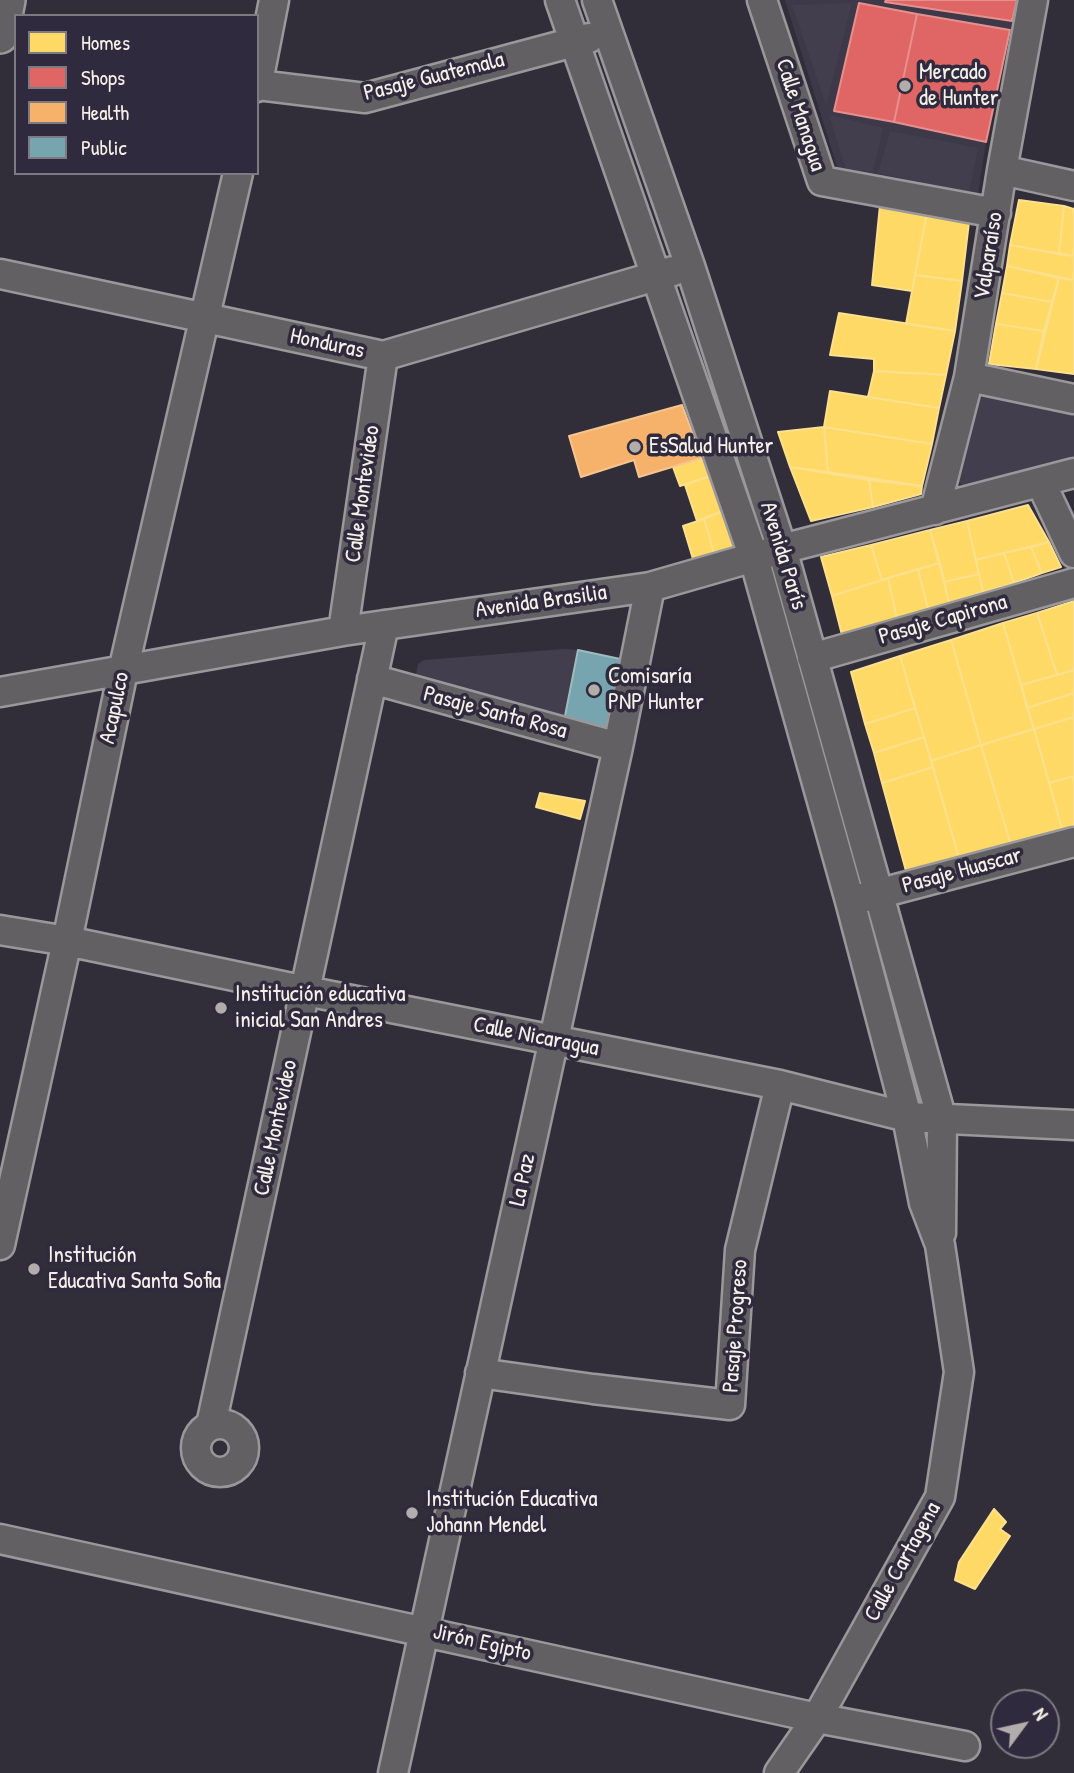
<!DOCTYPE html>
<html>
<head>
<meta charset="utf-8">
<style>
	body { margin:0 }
	#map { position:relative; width:1074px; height:1773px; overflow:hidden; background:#312e39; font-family:"Patrick Hand",sans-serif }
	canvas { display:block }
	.legend { position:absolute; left:14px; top:14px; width:245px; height:161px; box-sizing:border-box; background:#2f2a3d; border:2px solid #7e7a81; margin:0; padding:9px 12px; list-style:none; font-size:21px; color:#f4f1e8 }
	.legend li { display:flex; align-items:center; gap:14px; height:35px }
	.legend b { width:35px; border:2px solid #7e7a81 }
	.north { position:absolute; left:990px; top:1689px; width:70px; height:70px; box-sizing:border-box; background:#2f2a3d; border:2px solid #7e7a81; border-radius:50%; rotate:57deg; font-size:19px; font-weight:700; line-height:28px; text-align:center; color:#f4f1e8 }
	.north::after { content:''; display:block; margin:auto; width:24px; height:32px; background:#b0adab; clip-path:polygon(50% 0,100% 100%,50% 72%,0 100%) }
</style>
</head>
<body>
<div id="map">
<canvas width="1074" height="1773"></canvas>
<ul class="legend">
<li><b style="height:19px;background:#ffd966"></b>Homes</li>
<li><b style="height:19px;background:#e06666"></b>Shops</li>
<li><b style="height:19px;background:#f6b26b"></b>Health</li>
<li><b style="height:19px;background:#76a5af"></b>Public</li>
</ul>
<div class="north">N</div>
</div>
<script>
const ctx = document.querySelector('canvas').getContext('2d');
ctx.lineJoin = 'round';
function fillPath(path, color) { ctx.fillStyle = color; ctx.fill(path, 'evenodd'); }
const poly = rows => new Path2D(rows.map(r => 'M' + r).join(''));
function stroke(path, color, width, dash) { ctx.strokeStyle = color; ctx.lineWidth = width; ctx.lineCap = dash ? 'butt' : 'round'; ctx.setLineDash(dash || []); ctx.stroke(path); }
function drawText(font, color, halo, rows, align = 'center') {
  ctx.font = font + ' "Patrick Hand",sans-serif'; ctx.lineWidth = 7; ctx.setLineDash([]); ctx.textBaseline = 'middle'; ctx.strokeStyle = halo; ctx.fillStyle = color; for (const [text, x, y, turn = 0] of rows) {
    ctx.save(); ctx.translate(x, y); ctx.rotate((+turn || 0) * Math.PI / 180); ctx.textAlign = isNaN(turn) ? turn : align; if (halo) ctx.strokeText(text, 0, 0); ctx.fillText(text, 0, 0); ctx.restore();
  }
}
const built = poly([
	[785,0,1017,0,986,142,977,201,840,176]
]);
const green = poly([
	[852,3,826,105,792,5],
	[829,115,883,128,873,172,846,169],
	[890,131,978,148,969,192,878,173],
	[983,394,1074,414,1074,457,964,486,958,482,974,402],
	[563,649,578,650,564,721,412,693,418,664,424,660]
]);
const homes = poly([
	[1019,200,1064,206,1059,254,1010,245,1019,200],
	[880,205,927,213,912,291,872,285,880,205],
	[1064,206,1074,209,1074,256,1059,254,1064,206],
	[927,213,969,222,962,281,915,275,927,213],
	[1010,245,1074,256,1074,280,1007,266,1010,245],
	[1007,266,1059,278,1052,302,1002,293,1007,266],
	[915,275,962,281,955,331,906,324,915,275],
	[1059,278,1074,280,1074,374,1036,369,1059,278],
	[1002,293,1052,302,1044,331,996,324,1002,293],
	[839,313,955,331,946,375,874,371,874,359,830,355,839,313],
	[996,324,1044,331,1036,369,989,364,996,324],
	[874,371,946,375,939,408,868,397,874,371],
	[830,391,939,408,932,444,824,427,830,391],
	[824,427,828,472,790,467,778,432,824,427],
	[824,427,932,444,922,486,828,472,824,427],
	[702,458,710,476,680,486,673,467,702,458],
	[790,467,869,480,873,507,811,521,790,467],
	[710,476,723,511,697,521,685,485,710,476],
	[869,480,922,486,921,494,873,507,869,480],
	[1028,505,1049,542,976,560,967,521,1028,505],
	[723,511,735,547,714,553,704,519,723,511],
	[704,519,714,553,693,559,683,526,704,519],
	[967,521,979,574,944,582,930,530,967,521],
	[930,530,940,563,882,580,871,545,930,530],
	[1049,542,1061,567,1042,573,1031,547,1049,542],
	[871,545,882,580,832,596,821,557,871,545],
	[1031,547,1042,573,1014,583,1004,553,1031,547],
	[1004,553,1014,583,983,592,976,560,1004,553],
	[940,563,949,603,928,609,918,569,940,563],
	[918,569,928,609,897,619,888,578,918,569],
	[979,574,983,592,949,603,944,582,979,574],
	[888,578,897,619,842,635,832,596,888,578],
	[1074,601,1074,670,1057,675,1037,613,1074,601],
	[1037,613,1057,675,1021,685,1003,623,1037,613],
	[1003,623,1034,729,981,745,951,640,1003,623],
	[951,640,981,745,931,761,900,656,951,640],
	[900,656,915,708,865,724,851,672,900,656],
	[1074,670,1074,693,1027,708,1021,685,1074,670],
	[1074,693,1074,717,1034,729,1027,708,1074,693],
	[915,708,924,737,874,753,865,724,915,708],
	[1074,717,1074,776,1049,783,1034,729,1074,717],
	[1034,729,1063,832,1011,845,981,745,1034,729],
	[924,737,933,767,882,783,874,753,924,737],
	[981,745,1011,845,959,858,931,761,981,745],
	[933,767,959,858,906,871,882,783,933,767],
	[1074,776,1074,829,1063,832,1049,783,1074,776],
	[540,793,585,801,580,819,536,807,540,793],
	[994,1509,1006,1522,1000,1529,1010,1536,975,1589,955,1580,959,1562,994,1509]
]);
const shops = poly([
	[886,0,1017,0,1012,21,885,2,886,0],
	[859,3,917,14,894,122,834,111,859,3],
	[917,14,1010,30,986,142,894,122,917,14]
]);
const health = poly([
	[682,405,702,458,639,477,634,460,581,477,569,436,682,405]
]);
const public = poly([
	[578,650,625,660,610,731,564,721,578,650]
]);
const minor = poly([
	[560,0,754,558,850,901,907,1117,924,1203,940,1245,959,1372,940,1497,817,1718,779,1773],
	[597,0,690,266,782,549,942,1120,941,1233],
	[762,0,822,181,996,213],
	[258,85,365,98,589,38],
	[257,87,274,0],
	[1002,170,1074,186],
	[0,274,383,356,673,271],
	[969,377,1074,399],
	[1041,483,1074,553],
	[935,510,969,377,1002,170,1033,0],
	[343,631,383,356],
	[812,658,1074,583],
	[372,679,618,747],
	[0,692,343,631,650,587,782,549,1074,473],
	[862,898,1074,842],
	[0,930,67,941,306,991,780,1085,907,1117,1074,1125],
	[0,1245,67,941,123,671,238,173],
	[480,1373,593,1389,730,1405,740,1250,780,1085],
	'196 1448a24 24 0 1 1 48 0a24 24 0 1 1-48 0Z',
	[211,1425,384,625],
	[0,1539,817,1718,965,1746],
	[393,1773,618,747,650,587]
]);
const major = poly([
	[0,35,7,0]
]);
const markers = [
	[905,86,7,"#b0adab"],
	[635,447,7,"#b0adab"],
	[594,690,7,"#b0adab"],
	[221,1008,7,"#b0adab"],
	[34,1269,7,"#b0adab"],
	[412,1513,7,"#b0adab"]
];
const poiNames = [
	["Mercado",919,73],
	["de Hunter",919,99],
	["EsSalud Hunter",649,447],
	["Comisaría",608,677],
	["PNP Hunter",608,703],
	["Institución educativa",235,995],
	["inicial San Andres",235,1021],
	["Institución",48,1256],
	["Educativa Santa Sofia",48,1282],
	["Institución Educativa",426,1500],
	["Johann Mendel",426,1526]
];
const streetNames = [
	["Pasaje Guatemala",434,77,-14],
	["Calle Managua",800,115,72],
	["Valparaíso",989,256,-81],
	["Honduras",327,344,12],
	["Calle Montevideo",363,494,-82],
	["Avenida París",783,556,73],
	["Avenida Brasilia",541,602,-8],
	["Pasaje Capirona",943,620,-16],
	["Acapulco",115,708,-78],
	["Pasaje Santa Rosa",495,713,15],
	["Pasaje Huascar",962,871,-15],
	["Calle Nicaragua",536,1037,11],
	["Calle Montevideo",276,1128,-78],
	["La Paz",523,1180,-78],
	["Pasaje Progreso",736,1326,-86],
	["Calle Cartagena",903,1562,-61],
	["Jirón Egipto",482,1643,13]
];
fillPath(built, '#3e3948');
fillPath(green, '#423e4d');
fillPath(homes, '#ffd966');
stroke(homes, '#fce08d', 2);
fillPath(shops, '#e06666');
stroke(shops, '#e6908d', 2);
fillPath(health, '#f6b26b');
stroke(health, '#f5c590', 2);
fillPath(public, '#76a5af');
stroke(public, '#9cbcc0', 2);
stroke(minor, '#9a989b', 33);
stroke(major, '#9a989b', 40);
stroke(minor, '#626063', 28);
stroke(major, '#626063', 35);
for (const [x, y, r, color] of markers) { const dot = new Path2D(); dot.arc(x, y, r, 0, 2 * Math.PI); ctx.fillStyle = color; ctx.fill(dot); stroke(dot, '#2f2a3d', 2.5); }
drawText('23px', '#f4f1e8', '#2f2a3d', poiNames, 'left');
drawText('23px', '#f4f1e8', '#2f2a3d', streetNames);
</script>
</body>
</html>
